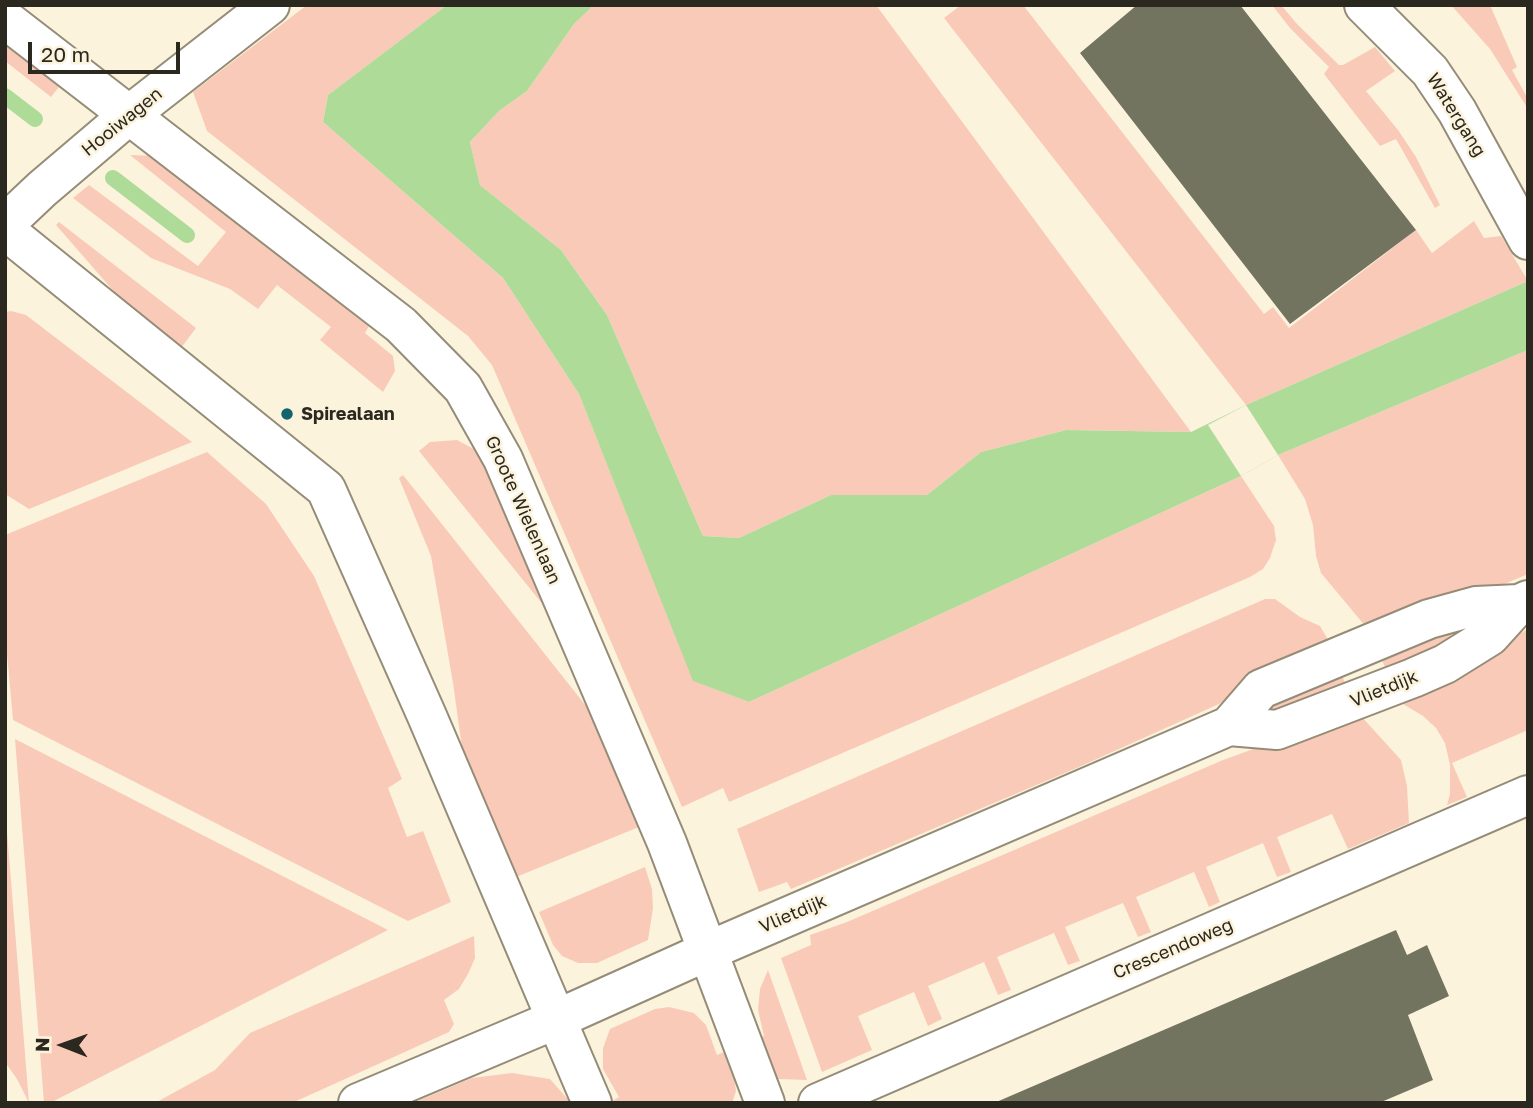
<!DOCTYPE html>
<html>
<head>
<meta charset="utf-8">
<style>
	body { margin:0 }
	#map { position:relative; width:1533px; height:1108px; overflow:hidden; background:#fcf3dc; font-family:"Golos Text",sans-serif }
	canvas { display:block }
	.frame { position:absolute; inset:0; border:7px solid #2b2820; pointer-events:none }
	.north { position:absolute; left:28px; top:1010px; width:70px; height:70px; -webkit-text-stroke:5px #fcf3dc; paint-order:stroke; rotate:271deg; font-size:19px; font-weight:700; line-height:28px; text-align:center; color:#2b2820 }
	.north::after { content:''; display:block; margin:auto; width:24px; height:32px; background:#2b2820; clip-path:polygon(50% 0,100% 100%,50% 72%,0 100%) }
	.scale { position:absolute; left:28px; top:42px; width:152px; height:32px; box-sizing:border-box; border:4px solid #2b2820; border-top:0; padding-left:9px; font-size:21px; line-height:24px; white-space:nowrap; color:#2b2820; -webkit-text-stroke:5px #fcf3dc; paint-order:stroke }
</style>
</head>
<body>
<div id="map">
<canvas width="1533" height="1108"></canvas>
<div class="frame"></div>
<div class="north">N</div>
<div class="scale">20 m</div>
</div>
<script>
const ctx = document.querySelector('canvas').getContext('2d');
ctx.lineJoin = 'round';
function fillPath(path, color) { ctx.fillStyle = color; ctx.fill(path, 'evenodd'); }
const poly = rows => new Path2D(rows.map(r => 'M' + r).join(''));
function stroke(path, color, width, dash) { ctx.strokeStyle = color; ctx.lineWidth = width; ctx.lineCap = dash ? 'butt' : 'round'; ctx.setLineDash(dash || []); ctx.stroke(path); }
function drawText(font, color, halo, rows, align = 'center') {
  ctx.font = font + ' "Golos Text",sans-serif'; ctx.lineWidth = 5; ctx.setLineDash([]); ctx.textBaseline = 'middle'; ctx.strokeStyle = halo; ctx.fillStyle = color; for (const [text, x, y, turn = 0] of rows) {
    ctx.save(); ctx.translate(x, y); ctx.rotate((+turn || 0) * Math.PI / 180); ctx.textAlign = isNaN(turn) ? turn : align; if (halo) ctx.strokeText(text, 0, 0); ctx.fillText(text, 0, 0); ctx.restore();
  }
}
const green = poly([
	[307,5,447,5,328,95,323,122,503,278,579,394,694,681,749,702,1241,476,1274,526,1276,540,1270,558,1263,569,1250,577,729,802,723,788,682,807,492,365,468,336,207,131,193,92],
	[594,5,876,5,1191,432,1066,430,981,452,927,495,831,495,739,538,703,536,607,315,561,250,480,185,470,142,499,111,527,91,574,24],
	[961,5,1023,5,1264,314,1273,307,1289,328,1416,230,1432,253,1474,221,1484,238,1501,236,1528,281,1246,405,944,18],
	[1272,5,1281,5,1297,24,1339,65,1343,65,1375,47,1395,71,1366,91,1398,130,1416,157,1440,205,1435,208,1396,139,1380,146,1324,74,1329,67,1290,28],
	[1451,5,1490,5,1517,67,1512,70,1528,99,1528,109,1490,49],
	[5,39,62,83,51,97,5,61],
	[130,155,157,156,372,321,365,333,393,356,395,371,383,392,320,340,331,327,277,285,258,309,230,289,151,258,73,198,89,185,198,266,226,232],
	[59,222,196,328,181,348,130,310,56,225],
	[11,311,26,315,192,442,29,509,5,494,5,312],
	[1528,350,1528,574,1495,588,1366,627,1321,573,1316,556,1313,525,1305,499,1278,455],
	[457,440,485,455,549,607,544,606,419,451,430,442],
	[207,452,266,504,314,576,402,779,388,788,407,837,423,831,451,902,408,921,13,720,5,632,5,535],
	[403,475,590,711,639,827,516,877,463,755,453,683,431,556,399,478],
	[1265,599,1275,599,1300,617,1320,626,1330,643,1279,665,1219,704,1079,767,791,889,787,882,759,892,737,829],
	[1528,629,1528,730,1452,763,1467,797,1447,805,1450,794,1450,765,1445,743,1436,728,1423,716,1398,701],
	[1457,630,1455,640,1387,672,1379,653],
	[1341,673,1346,685,1273,720,1263,708],
	[1361,716,1401,760,1407,786,1409,823,1348,849,1332,814,1277,837,1291,872,1277,877,1263,843,1206,867,1220,902,1209,907,1194,872,1136,897,1151,932,1138,937,1123,903,1065,927,1080,961,1068,965,1054,933,997,957,1011,990,998,995,984,962,928,986,942,1019,928,1026,914,992,858,1016,872,1050,822,1072,781,958,811,945,810,935,847,922,1223,760,1256,748,1286,745],
	[15,739,388,930,50,1103,44,1103],
	[5,807,29,1103,17,1079,5,1062],
	[645,867,652,889,653,908,648,940,597,963,578,963,562,956,553,945,539,912],
	[474,936,475,958,468,974,459,989,444,1000,454,1024,449,1032,292,1103,155,1103,215,1070,250,1033],
	[768,970,807,1080,779,1079,768,1069,758,1039,764,1036,758,1010,760,989],
	[669,1007,694,1013,706,1025,717,1055,726,1051,734,1075,736,1091,732,1103,609,1103,619,1097,603,1069,603,1048,610,1029,655,1009],
	[512,1073,550,1079,571,1103,413,1103,472,1078]
]);
const water = poly([
	[447,5,594,5,574,24,527,91,499,111,470,142,480,185,561,250,607,315,703,536,739,538,831,495,927,495,981,452,1066,430,1191,432,1246,405,1528,281,1528,350,1278,455,1241,476,749,702,693,681,579,394,503,278,323,122,328,95]
]);
const pier = poly([
	[1246,405,1278,455,1241,476,1208,425]
]);
const stream = poly([
	[5,96,35,119],
	[113,178,187,235]
]);
const building = poly([
	[1137,5,1240,5,1416,230,1290,324,1080,53],
	[1396,930,1407,955,1427,945,1449,996,1408,1015,1433,1080,1379,1103,994,1103]
]);
const minor = poly([
	[1364,5,1430,71,1457,111,1528,240],
	[5,19,401,325,463,388,503,459,667,843,765,1103],
	[5,224,42,189,129,115,270,5],
	[5,230,326,489,427,716,592,1103],
	[1229,726,1277,730,1413,678,1445,664,1490,636,1519,604],
	[358,1103,557,1019,708,951,1229,726,1261,689,1429,619,1476,606,1519,604,1528,600],
	[818,1103,1528,795]
]);
const markers = [
	[287,414,7,"#15636c"]
];
const streetNames = [
	["Watergang",1456,115,58],
	["Hooiwagen",122,122,-39],
	["Groote Wielenlaan",523,510,66],
	["Vlietdijk",1384,689,-22],
	["Vlietdijk",793,914,-23],
	["Crescendoweg",1173,949,-23]
];
const poiNames = [
	["Spirealaan",301,414]
];
fillPath(green, '#facab9');
fillPath(water, '#afdb99');
fillPath(pier, '#fcf3dc');
stroke(stream, '#afdb99', 16);
fillPath(building, '#72745f');
stroke(minor, '#958c78', 42);
stroke(minor, '#fff', 38);
for (const [x, y, r, color] of markers) { const dot = new Path2D(); dot.arc(x, y, r, 0, 2 * Math.PI); ctx.fillStyle = color; ctx.fill(dot); stroke(dot, '#fcf3dc', 2.5); }
drawText('18px', '#2b2820', '#fcf3dc', streetNames);
drawText('bold 18px', '#2b2820', '#fcf3dc', poiNames, 'left');
</script>
</body>
</html>
